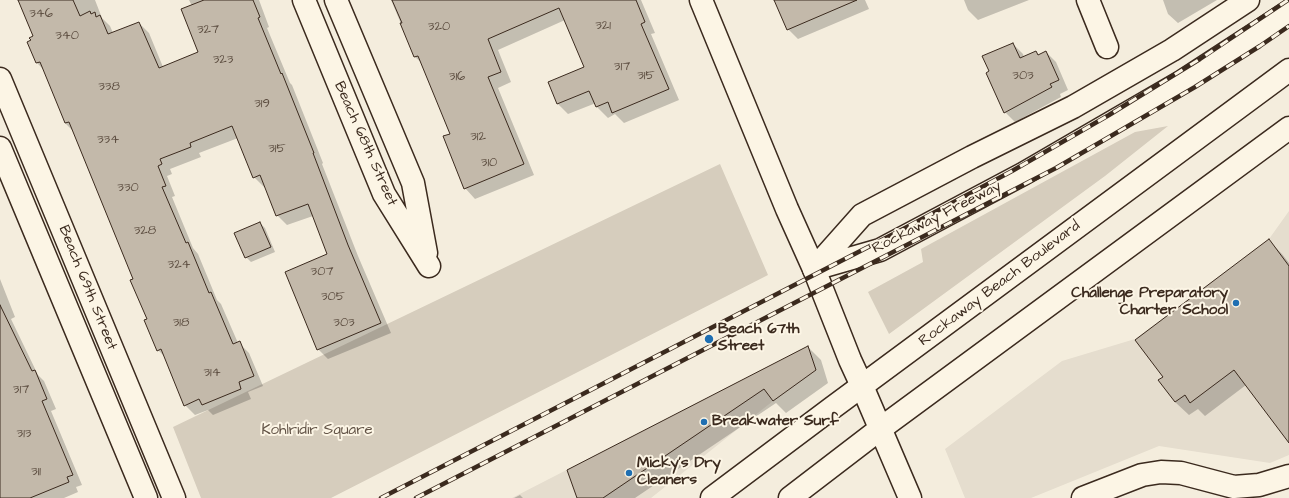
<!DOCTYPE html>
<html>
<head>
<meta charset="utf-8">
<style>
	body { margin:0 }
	canvas { display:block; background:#f4eddd }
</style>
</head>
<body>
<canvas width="1289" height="498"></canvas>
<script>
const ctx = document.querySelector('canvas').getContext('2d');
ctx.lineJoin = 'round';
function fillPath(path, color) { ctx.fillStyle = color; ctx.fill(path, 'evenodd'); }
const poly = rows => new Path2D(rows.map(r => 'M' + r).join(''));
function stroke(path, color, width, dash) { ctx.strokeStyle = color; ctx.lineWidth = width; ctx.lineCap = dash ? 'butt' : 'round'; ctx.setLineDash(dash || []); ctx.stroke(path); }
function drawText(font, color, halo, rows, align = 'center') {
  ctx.font = font + ' "Architects Daughter",sans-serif'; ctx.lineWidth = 4; ctx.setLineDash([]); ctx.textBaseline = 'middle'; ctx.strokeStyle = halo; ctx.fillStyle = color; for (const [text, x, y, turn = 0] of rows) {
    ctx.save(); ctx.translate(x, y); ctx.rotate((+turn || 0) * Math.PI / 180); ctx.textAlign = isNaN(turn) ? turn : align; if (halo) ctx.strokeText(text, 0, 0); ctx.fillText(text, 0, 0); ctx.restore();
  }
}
const built = poly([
	[1289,211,1289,455,1270,463,1159,446,1031,498,965,498,945,449,1062,361,1135,339,1269,239],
	[808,346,816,370,773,401,651,498,512,498]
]);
const green = poly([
	[1168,126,1105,176,889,334,868,292,923,262,921,249,1135,132],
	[720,164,768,275,331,498,201,498,173,427]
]);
const shadow = poly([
	[19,0,95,0,102,18,110,26,113,33,139,23,149,33,163,67,199,52,192,6,189,0,259,0,269,27,267,28,290,83,292,85,323,163,322,164,358,256,391,333,328,359,318,349,328,255,313,216,287,225,277,215,266,186,264,187,254,177,238,138,199,153,201,157,170,169,172,174,167,176,175,196,172,197,193,248,198,254,217,300,221,304,238,343,239,343,249,353,263,386,248,392,251,399,213,415,208,410,195,415,185,405,166,358,158,350,134,280,73,131,65,123,45,71,37,63,28,43,32,41,34,37],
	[391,0,641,0,655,33,651,34,679,100,624,123,615,114,608,118,597,107,596,103,568,114,558,104,586,67,565,20,498,50,511,82,498,88,534,175,475,199,465,188,451,134,423,64,415,57],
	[776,0,865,0,869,9,798,39,788,29],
	[964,0,1029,0,978,20,968,10],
	[1163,0,1217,0,1178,23,1168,14],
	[1013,44,1023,54,1024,57,1036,52,1039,56,1046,52,1056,62,1068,90,1060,94,1061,97,1015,122,1005,112],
	[260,223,265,228,275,252,251,262,246,257],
	[1269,241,1282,254,1289,263,1289,439,1246,385,1205,416,1198,409,1189,415,1175,402,1160,381,1164,377],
	[0,279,15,317,11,319,38,375,44,381,56,409,51,411,82,485,76,487,78,492,64,498,4,498,0,489],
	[808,347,821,360,828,383,786,413,776,403,635,498,578,498],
	[520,495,523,498,514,498]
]);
const building = poly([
	[18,0,73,0,80,16,90,11,91,14,95,12,96,17,100,15,108,34,139,22,159,68,198,52,181,9,204,0,253,0,260,17,258,18,281,74,282,73,314,153,313,153,348,245,381,323,317,350,285,272,327,254,308,204,276,216,260,175,253,178,232,126,190,143,191,147,160,159,162,164,158,166,166,186,162,187,186,243,188,242,209,293,211,292,233,344,240,341,254,376,239,382,241,389,202,405,199,399,184,406,161,349,157,351,144,320,147,319,130,280,133,279,69,122,65,123,40,62,36,63,27,42,31,40,29,38,33,36,18,0],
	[392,0,636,0,645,22,641,24,669,89,612,113,608,102,596,107,589,91,557,104,548,82,584,67,559,8,488,39,501,72,488,77,524,164,464,189,443,136,450,134,418,56,414,57,400,23,402,23,392,0],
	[774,0,857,0,787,30,774,0],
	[1013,43,1020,58,1036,51,1038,55,1046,51,1059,80,1050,84,1052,87,1004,113,986,73,989,71,982,56,1013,43],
	[260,222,271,247,245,258,234,233,260,222],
	[1269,239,1289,266,1289,443,1234,370,1190,403,1185,395,1175,402,1158,380,1163,377,1135,340,1269,239],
	[0,305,32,371,35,370,47,399,42,401,73,475,67,477,69,482,30,498,0,498,0,305],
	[808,346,816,370,773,401,764,389,603,498,577,498,567,470,808,346]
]);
const pedestrian = poly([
	[814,269,880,250,1023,174,1183,81,1289,12],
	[814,269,862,215,972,157,1073,107,1172,50,1248,0]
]);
const minor = poly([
	[304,0,384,194,429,266],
	[336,0,413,183,426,253],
	[701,0,787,209,814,269,850,360,862,386,910,498],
	[1088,0,1107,47],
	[0,79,174,498],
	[0,148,146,498],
	[1083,498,1142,475,1161,472,1181,473,1234,487,1259,485,1289,476]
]);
const primary = poly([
	[712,498,832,408,1289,70],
	[790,498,880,429,1289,128]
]);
const rail = poly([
	[381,498,905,228,1012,171,1109,115,1200,59,1288,0],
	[416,498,1056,168,1195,87,1260,46,1289,26]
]);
const markers = [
	[1236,303,4,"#1f6fb2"],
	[709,339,5,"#1f6fb2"],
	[704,422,4,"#1f6fb2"],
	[629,473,4,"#1f6fb2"]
];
const numberNames = [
	["346",41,14],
	["321",603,26],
	["320",439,27],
	["327",208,30],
	["340",67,36],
	["323",223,60],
	["317",622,67],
	["315",646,76],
	["303",1023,76],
	["316",457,77],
	["338",109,87],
	["319",262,104],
	["312",478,137],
	["334",108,140],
	["315",277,149],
	["310",489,163],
	["330",128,188],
	["328",145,231],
	["324",179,265],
	["307",322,272],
	["305",333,297],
	["318",181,323],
	["303",344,323],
	["314",212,373],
	["317",21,390],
	["313",24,434],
	["311",36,472]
];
const streetNames = [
	["Beach 68th Street",365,144,66],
	["Rockaway Freeway",937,218,-27],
	["Rockaway Beach Boulevard",1000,284,-37],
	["Beach 69th Street",87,288,68]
];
const poiNames = [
	["Challenge Preparatory",1228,294,"right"],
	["Charter School",1228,311,"right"],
	["Beach 67th",718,330],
	["Street",718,347],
	["Breakwater Surf",712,422],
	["Micky's Dry",637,464],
	["Cleaners",637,481]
];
const parkNames = [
	["Kohlridir Square",317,431]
];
fillPath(built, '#e5ddce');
fillPath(green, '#d6cdbd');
fillPath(shadow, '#0003');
fillPath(building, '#c3b9aa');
stroke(building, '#3b2a1e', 1);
stroke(pedestrian, '#3b2a1e', 25);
stroke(minor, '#3b2a1e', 25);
stroke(primary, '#3b2a1e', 25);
stroke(pedestrian, '#fcf5e5', 22);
stroke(minor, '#fcf5e5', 22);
stroke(primary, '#fcf5e5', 22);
stroke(rail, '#3b2a1e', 4.5);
stroke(rail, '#fcf5e5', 3, [9]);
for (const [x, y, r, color] of markers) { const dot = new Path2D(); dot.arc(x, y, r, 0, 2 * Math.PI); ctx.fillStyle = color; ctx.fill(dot); stroke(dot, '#fcf5e5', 1.5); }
drawText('13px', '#5d4e41', null, numberNames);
drawText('15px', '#3b2a1e', '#fcf5e5', streetNames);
drawText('bold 15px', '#3b2a1e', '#fcf5e5', poiNames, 'left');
drawText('15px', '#625346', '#fcf5e5', parkNames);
</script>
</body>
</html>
